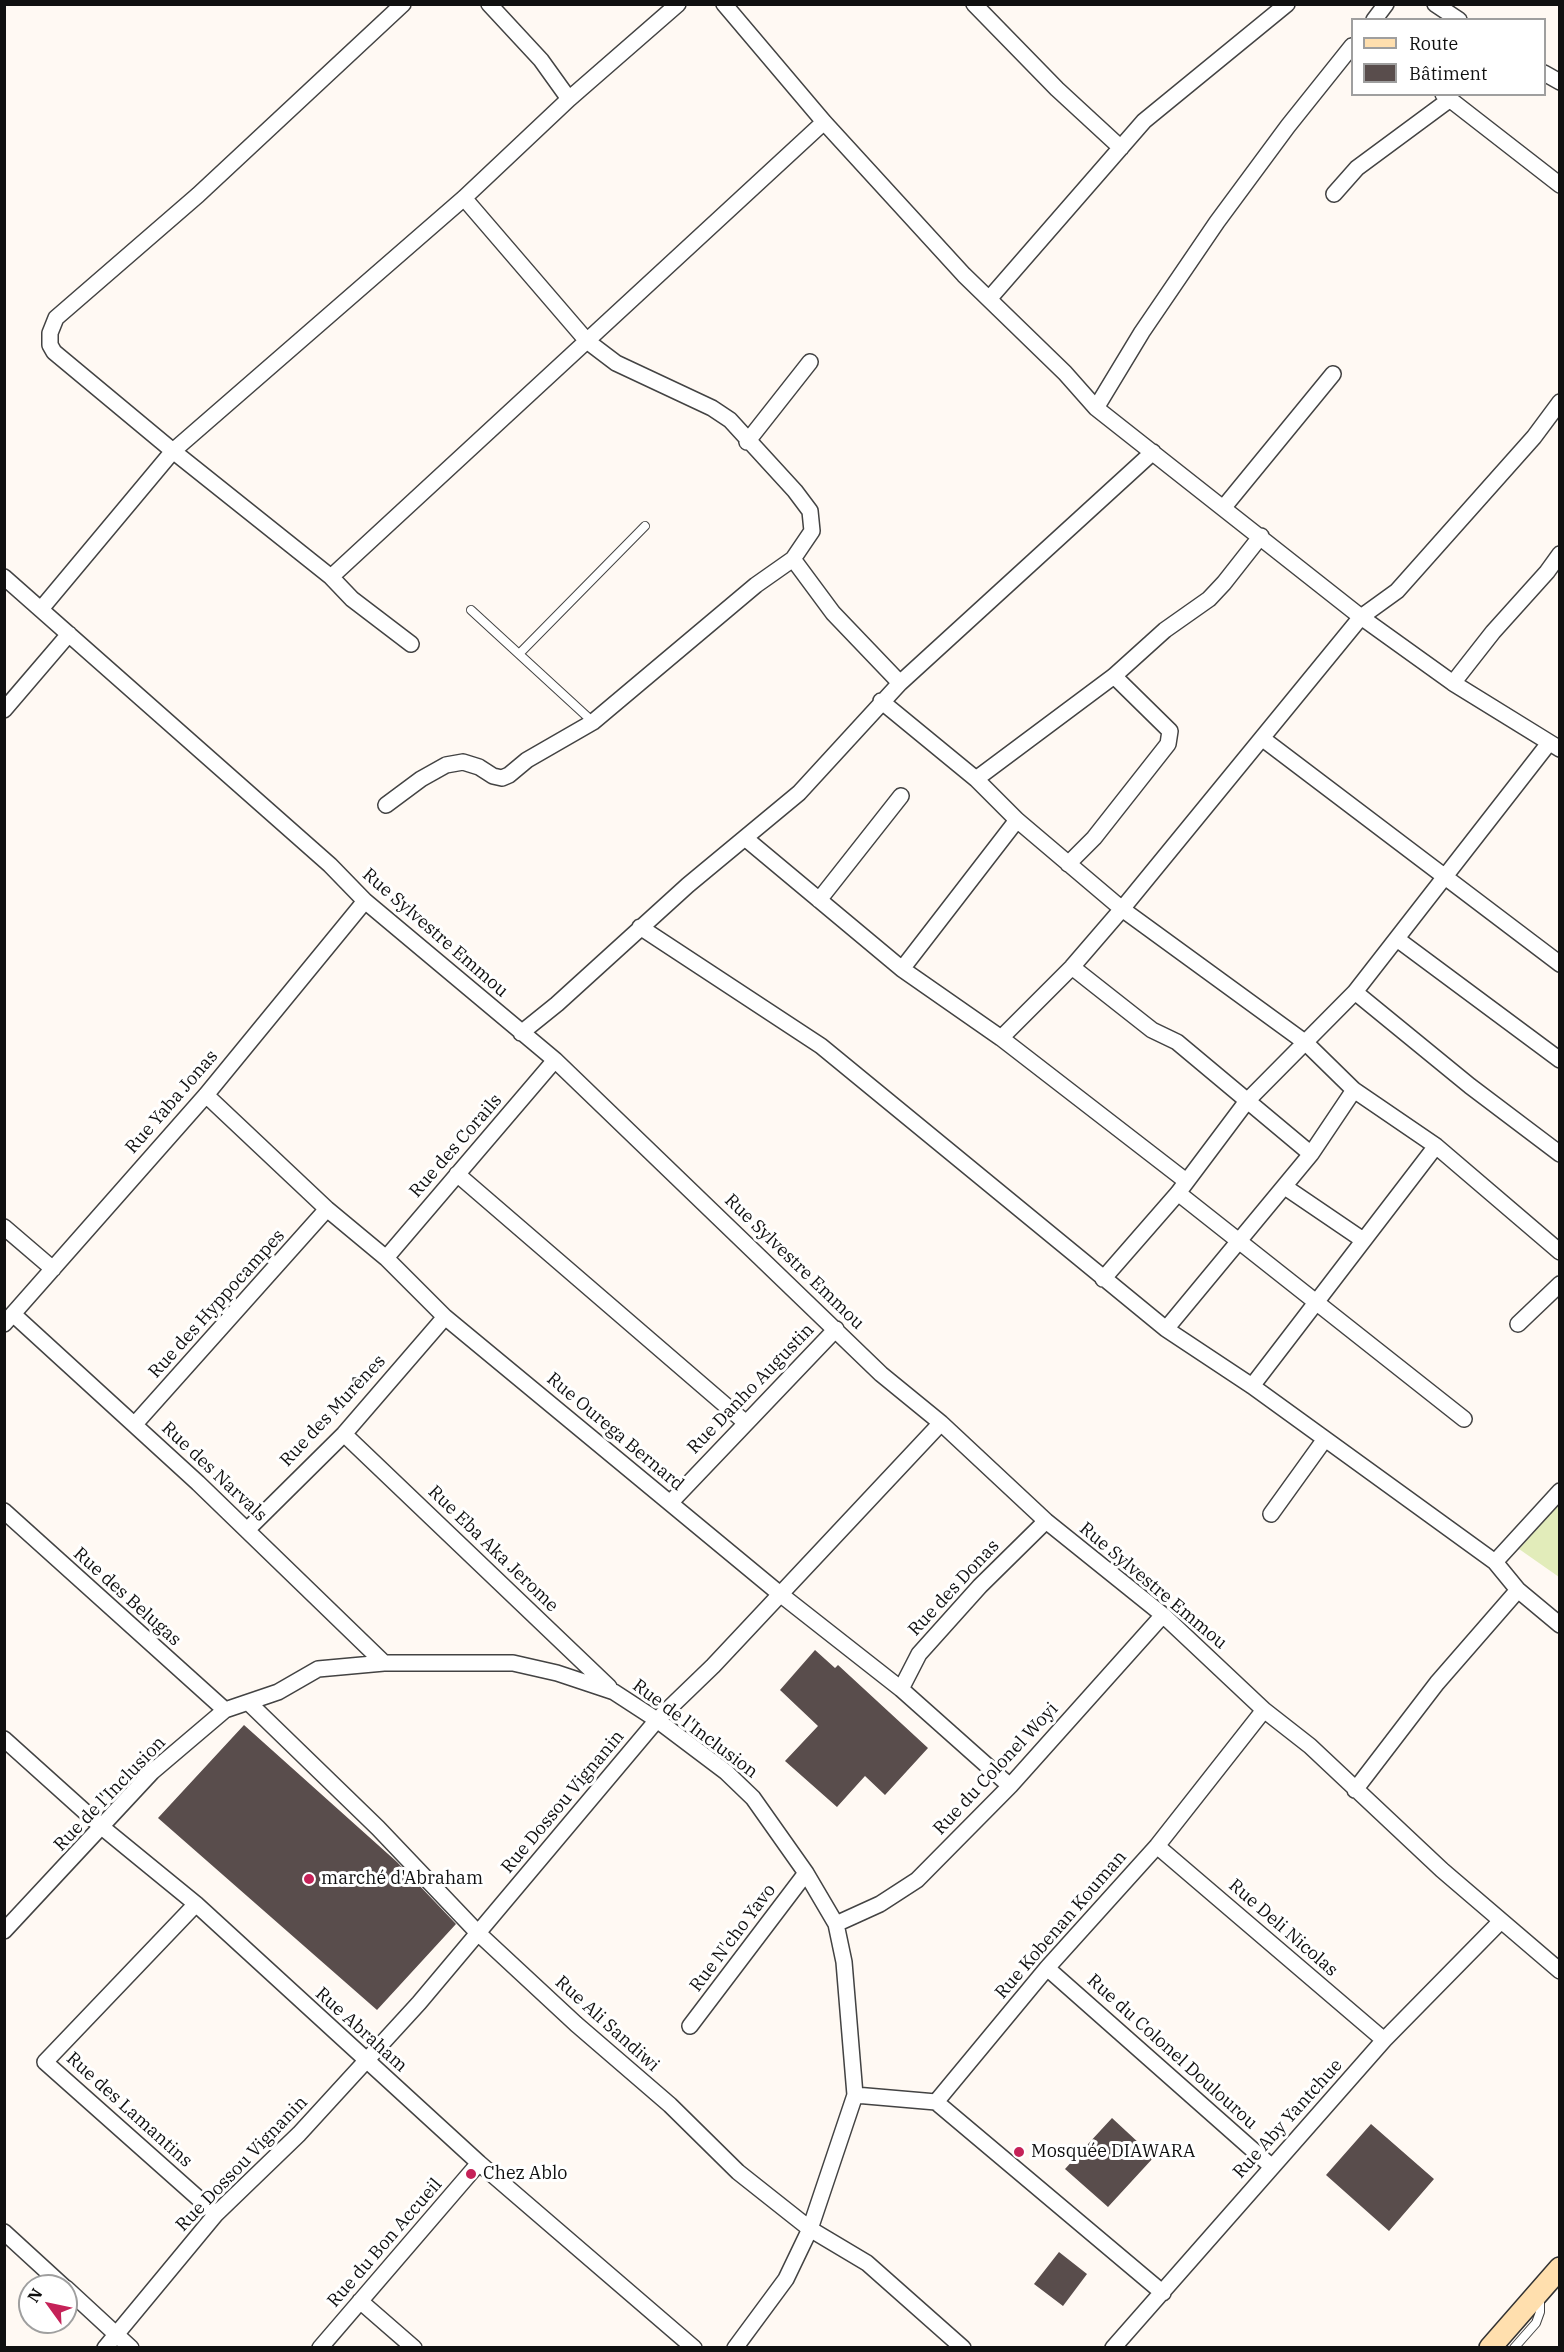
<!DOCTYPE html>
<html>
<head>
<meta charset="utf-8">
<style>
	body { margin:0 }
	#map { position:relative; width:1564px; height:2352px; overflow:hidden; background:#fff9f3; font-family:"IBM Plex Serif",serif }
	canvas { display:block }
	.frame { position:absolute; inset:0; border:6px solid #101010; pointer-events:none }
	.legend { position:absolute; left:1351px; top:18px; width:195px; height:78px; box-sizing:border-box; background:#fff; border:2px solid #9f9f9f; margin:0; padding:8px 10px; list-style:none; font-size:18px; color:#101010 }
	.legend li { display:flex; align-items:center; gap:12px; height:30px }
	.legend b { width:30px; border:2px solid #9f9f9f }
	.north { position:absolute; left:18px; top:2274px; width:60px; height:60px; box-sizing:border-box; background:#fff; border:2px solid #9f9f9f; border-radius:50%; rotate:303deg; font-size:16px; font-weight:700; line-height:24px; text-align:center; color:#101010 }
	.north::after { content:''; display:block; margin:auto; width:21px; height:27px; background:#c52258; clip-path:polygon(50% 0,100% 100%,50% 72%,0 100%) }
</style>
</head>
<body>
<div id="map">
<canvas width="1564" height="2352"></canvas>
<div class="frame"></div>
<ul class="legend">
<li><b style="height:8px;background:#ffdfae"></b>Route</li>
<li><b style="height:16px;background:#594d4c"></b>Bâtiment</li>
</ul>
<div class="north">N</div>
</div>
<script>
const ctx = document.querySelector('canvas').getContext('2d');
ctx.lineJoin = 'round';
function fillPath(path, color) { ctx.fillStyle = color; ctx.fill(path, 'evenodd'); }
const poly = rows => new Path2D(rows.map(r => 'M' + r).join(''));
function stroke(path, color, width, dash) { ctx.strokeStyle = color; ctx.lineWidth = width; ctx.lineCap = dash ? 'butt' : 'round'; ctx.setLineDash(dash || []); ctx.stroke(path); }
function drawText(font, color, halo, rows, align = 'center') {
  ctx.font = font + ' "IBM Plex Serif",serif'; ctx.lineWidth = 6; ctx.setLineDash([]); ctx.textBaseline = 'middle'; ctx.strokeStyle = halo; ctx.fillStyle = color; for (const [text, x, y, turn = 0] of rows) {
    ctx.save(); ctx.translate(x, y); ctx.rotate((+turn || 0) * Math.PI / 180); ctx.textAlign = isNaN(turn) ? turn : align; if (halo) ctx.strokeText(text, 0, 0); ctx.fillText(text, 0, 0); ctx.restore();
  }
}
const green = poly([
	[1559,1504,1559,1577,1519,1549]
]);
const building = poly([
	[815,1650,835,1668,838,1665,928,1748,885,1795,865,1776,837,1807,785,1761,818,1726,780,1690],
	[244,1725,397,1862,456,1924,377,2010,158,1818],
	[1112,2118,1154,2157,1108,2207,1065,2169],
	[1371,2124,1434,2179,1389,2231,1326,2175],
	[1059,2252,1087,2274,1063,2306,1034,2284]
]);
const lane = poly([
	[471,610,593,722],
	[519,654,645,526],
	[1514,2348,1536,2323,1540,2312,1540,2298]
]);
const street = poly([
	[403,4,198,195,56,318,50,333,50,345,54,352,173,451,331,577,352,599,411,644],
	[489,4,541,60,569,99],
	[724,4,824,122,964,275,1065,373,1096,408,1361,617,1453,683,1560,749],
	[974,4,1057,89,1121,148],
	[1435,4,1459,20],
	[1374,20,1386,4],
	[1544,73,1560,82],
	[1443,94,1560,185],
	[1334,194,1357,168,1449,100],
	[464,198,587,341,616,363,712,408,730,420,795,491,810,511,812,531,793,559,833,613,900,683],
	[989,299,1144,121,1287,4],
	[1096,408,1142,332,1217,222,1288,126,1352,46],
	[747,442,810,362],
	[1224,507,1333,374],
	[4,577,330,865,365,901,555,1060,881,1374,941,1423,1046,1521,1163,1615,1264,1710,1310,1746,1442,1870,1560,1971],
	[331,577,824,122],
	[41,609,173,451,464,198,569,99,678,4],
	[1453,683,1493,632,1547,572,1560,554],
	[881,701,976,779,1017,820,1122,909,1306,1043,1354,1090,1436,1146,1560,1252],
	[4,710,69,634],
	[1263,739,1560,964],
	[976,779,1114,676,1165,630,1209,599,1224,583,1261,536],
	[386,805,421,779,446,765,463,762,479,767,493,776,502,778,509,775,527,760,593,722,756,585,793,559],
	[745,838,902,969,1001,1038,1186,1181],
	[1068,864,1094,838,1168,744,1170,731,1114,676],
	[819,900,901,796],
	[640,927,821,1046,1166,1329,1252,1386,1495,1562,1560,1491],
	[1397,939,1560,1060],
	[1072,967,1152,1030,1177,1042,1311,1154],
	[902,969,1017,820],
	[1355,992,1470,1086,1560,1154],
	[521,1033,557,1004,688,885,799,793,900,683,1153,452],
	[1001,1038,1072,967,1122,909,1361,617,1397,591,1534,437,1560,402],
	[206,1095,327,1209,386,1258,445,1317,780,1594,901,1689,1010,1786],
	[457,1174,746,1423],
	[1285,1187,1363,1240],
	[1178,1193,1464,1419],
	[4,1227,53,1269],
	[386,1258,555,1060],
	[1103,1279,1178,1193,1247,1101,1355,992,1549,743],
	[13,1314,198,1483,384,1663],
	[4,1324,206,1095,365,901],
	[1518,1324,1560,1284],
	[1166,1329,1311,1154,1354,1090],
	[1252,1386,1436,1146],
	[135,1424,327,1209],
	[344,1434,609,1687],
	[670,1503,836,1329],
	[4,1511,225,1710],
	[1271,1514,1325,1439],
	[247,1530,344,1434,445,1317],
	[1495,1562,1518,1590,1560,1625],
	[901,1689,919,1654,980,1586,1046,1521],
	[249,1703,378,1828,478,1933,576,2024,670,2105,738,2172,810,2229,867,2263,963,2348],
	[4,1739,103,1828,196,1904,479,2163,694,2348],
	[1355,1790,1437,1683,1518,1590],
	[1157,1846,1384,2040],
	[196,1904,45,2062,216,2214],
	[836,1924,880,1904,917,1880,1010,1786,1163,1615],
	[4,1931,152,1772,225,1710,278,1692,318,1669,384,1663,513,1663,557,1673,614,1692,657,1720,726,1772,753,1798,806,1873,836,1924,844,1962,855,2095,810,2229,786,2279,735,2348],
	[1047,1968,1271,2166],
	[690,2026,806,1873],
	[855,2095,936,2102,1047,1968,1157,1846,1264,1710],
	[936,2102,1163,2293],
	[4,2232,63,2286],
	[66,2288,131,2348],
	[360,2301,414,2348],
	[105,2348,216,2214,299,2134,419,2003,657,1720,713,1666,941,1423],
	[320,2348,479,2163],
	[1113,2348,1384,2040,1500,1922]
]);
const secondary = poly([
	[1490,2348,1560,2268]
]);
const markers = [
	[309,1879,6,"#c52258"],
	[1019,2152,6,"#c52258"],
	[471,2174,6,"#c52258"]
];
const streetNames = [
	["Rue Sylvestre Emmou",435,933,41],
	["Rue Yaba Jonas",172,1102,-49],
	["Rue des Corails",456,1146,-49],
	["Rue Sylvestre Emmou",794,1262,44],
	["Rue des Hyppocampes",217,1304,-48],
	["Rue Danho Augustin",751,1389,-46],
	["Rue des Murênes",333,1411,-47],
	["Rue Ourega Bernard",615,1432,40],
	["Rue des Narvals",214,1472,43],
	["Rue Eba Aka Jerome",493,1549,44],
	["Rue Sylvestre Emmou",1153,1586,40],
	["Rue des Donas",954,1588,-47],
	["Rue des Belugas",127,1597,42],
	["Rue de l'Inclusion",695,1729,37],
	["Rue du Colonel Woyi",996,1769,-47],
	["Rue de l'Inclusion",110,1794,-46],
	["Rue Dossou Vignanin",563,1802,-50],
	["Rue Kobenan Kouman",1061,1925,-49],
	["Rue Deli Nicolas",1283,1928,41],
	["Rue N'cho Yavo",733,1938,-53],
	["Rue Ali Sandiwi",607,2024,42],
	["Rue Abraham",361,2030,42],
	["Rue du Colonel Doulourou",1172,2052,42],
	["Rue des Lamantins",129,2110,42],
	["Rue Aby Yantchue",1288,2119,-48],
	["Rue Dossou Vignanin",242,2164,-46],
	["Rue du Bon Accueil",385,2243,-49]
];
const poiNames = [
	["marché d'Abraham",321,1879],
	["Mosquée DIAWARA",1031,2152],
	["Chez Ablo",483,2174]
];
fillPath(green, '#e2ecba');
fillPath(building, '#594d4c');
stroke(lane, '#434343', 10);
stroke(street, '#434343', 18);
stroke(secondary, '#323232', 24);
stroke(lane, '#fff', 8);
stroke(street, '#fff', 15);
stroke(secondary, '#ffdfae', 21);
for (const [x, y, r, color] of markers) { const dot = new Path2D(); dot.arc(x, y, r, 0, 2 * Math.PI); ctx.fillStyle = color; ctx.fill(dot); stroke(dot, '#fff', 2); }
drawText('18px', '#101010', '#fff', streetNames);
drawText('18px', '#101010', '#fff', poiNames, 'left');
</script>
</body>
</html>
